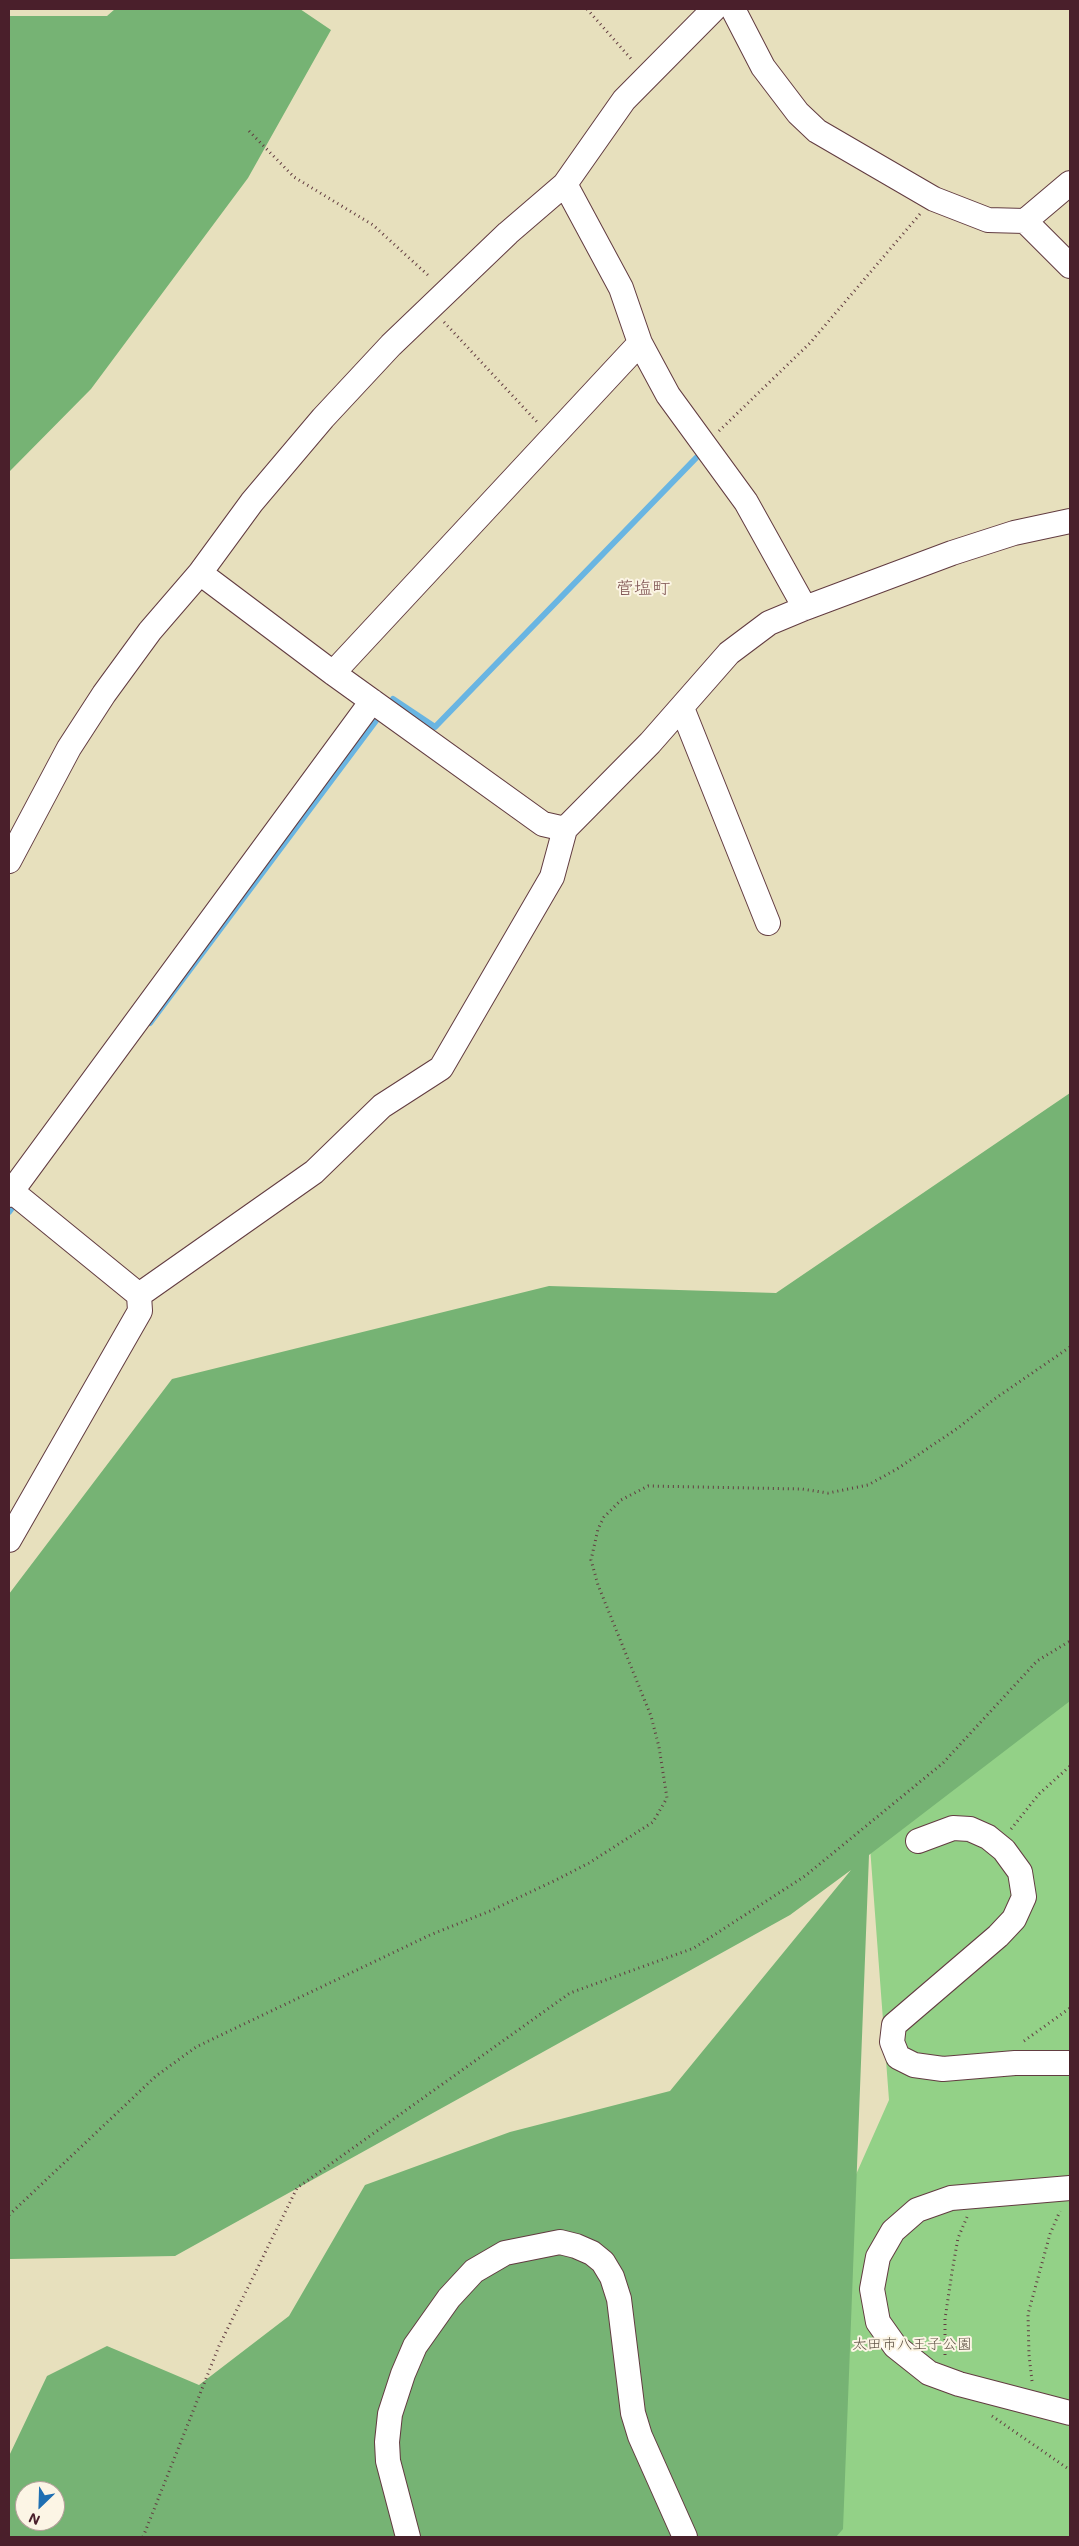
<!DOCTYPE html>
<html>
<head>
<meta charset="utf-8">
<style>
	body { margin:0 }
	#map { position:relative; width:1079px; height:2546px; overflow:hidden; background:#e7e0bd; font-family:Mali,sans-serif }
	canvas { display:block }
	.frame { position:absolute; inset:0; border:10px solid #4a1f2b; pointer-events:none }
	.north { position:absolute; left:15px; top:2481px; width:50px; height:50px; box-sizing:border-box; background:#fcf5e5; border:1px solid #b59f9b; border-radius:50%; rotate:204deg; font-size:14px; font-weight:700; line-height:20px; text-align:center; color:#4a1f2b }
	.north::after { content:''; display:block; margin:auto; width:18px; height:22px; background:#1f6fb2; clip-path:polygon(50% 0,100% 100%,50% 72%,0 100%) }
</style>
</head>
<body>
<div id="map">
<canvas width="1079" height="2546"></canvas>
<div class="frame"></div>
<div class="north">N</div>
</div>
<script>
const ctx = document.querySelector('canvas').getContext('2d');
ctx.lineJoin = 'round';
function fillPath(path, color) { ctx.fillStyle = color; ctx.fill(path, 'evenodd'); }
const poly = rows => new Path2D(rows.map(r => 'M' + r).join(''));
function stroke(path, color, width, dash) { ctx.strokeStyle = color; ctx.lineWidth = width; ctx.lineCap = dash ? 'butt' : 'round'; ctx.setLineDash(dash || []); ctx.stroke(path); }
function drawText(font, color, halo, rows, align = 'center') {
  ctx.font = font + ' Mali,"Klee One",sans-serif'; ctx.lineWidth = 4; ctx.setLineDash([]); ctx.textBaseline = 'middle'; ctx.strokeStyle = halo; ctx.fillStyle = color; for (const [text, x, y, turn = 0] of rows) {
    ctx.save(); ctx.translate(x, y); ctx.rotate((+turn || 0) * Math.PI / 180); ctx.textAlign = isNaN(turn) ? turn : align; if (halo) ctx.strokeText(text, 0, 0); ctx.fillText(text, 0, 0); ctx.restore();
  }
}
const green = poly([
	[1070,1679,1070,2537,185,2537,846,2197,889,2100,870,1847]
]);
const forest = poly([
	[115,9,300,9,331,30,248,178,91,389,9,472,9,16,107,16],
	[1070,1093,1070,1701,869,1855,843,2529,836,2537,9,2537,9,2456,47,2376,107,2346,199,2385,289,2316,365,2185,510,2132,670,2091,851,1870,790,1915,175,2256,9,2259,9,1594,172,1379,549,1286,776,1293],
	[25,2491,55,2491,55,2521,25,2521]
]);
const stream = poly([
	[387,707,393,699,435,727,696,458],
	[150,1023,381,714],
	[9,1212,17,1201]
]);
const path = poly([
	[587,9,633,61],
	[249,131,294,177,373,225,430,277],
	[444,322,538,423],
	[719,431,810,343,920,214],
	[1011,1829,1039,1794,1070,1766],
	[1024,2041,1070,2008],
	[9,2215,156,2076,196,2047,430,1935,490,1911,556,1880,589,1863,653,1822,667,1798,659,1747,651,1716,598,1585,591,1560,598,1529,604,1517,621,1500,648,1486,802,1489,828,1493,868,1485,897,1469,958,1428,993,1400,1070,1347],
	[945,2355,945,2319,952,2272,958,2238,967,2217],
	[1032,2381,1029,2355,1028,2314,1050,2234,1060,2211],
	[992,2416,1070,2470],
	[143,2537,219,2346,297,2188,570,1993,694,1948,805,1876,943,1763,1037,1661,1070,1641]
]);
const minor = poly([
	[733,9,763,67,798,113,817,131,934,199,988,220,1025,221,1070,183],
	[565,184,621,288,640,343,668,395,746,502,805,608],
	[1025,221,1070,266],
	[200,573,333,673,543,824,565,829],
	[333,673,640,343],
	[682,708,768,923],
	[9,861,69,748,104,694,150,631,200,573,252,502,323,418,391,345,508,233,565,184,624,100,714,9],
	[9,1189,139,1295,140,1311,9,1540],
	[9,1195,372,701],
	[139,1295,314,1172,382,1106,441,1068,552,877,565,829,650,743,729,653,769,623,805,608,952,553,1014,533,1070,521],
	[918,1841,953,1828,970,1829,988,1837,1004,1850,1020,1872,1024,1897,1014,1919,998,1936,894,2025,892,2042,898,2057,914,2065,943,2069,1015,2063,1070,2063],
	[1070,2188,951,2198,917,2210,893,2231,878,2257,872,2289,878,2322,895,2346,929,2373,959,2384,1070,2413],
	[408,2537,388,2461,387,2442,390,2414,403,2374,415,2346,449,2298,474,2271,505,2253,560,2242,576,2246,592,2253,603,2262,612,2277,619,2299,633,2413,640,2436,685,2537]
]);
const parkNames = [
	["太田市八王子公園",912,2344]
];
const quarterNames = [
	["菅塩町",643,588]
];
fillPath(green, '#93d187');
fillPath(forest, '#76b374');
stroke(stream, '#69b5e2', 6);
stroke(minor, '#623c41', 26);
stroke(path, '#623c41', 3, [1, 4]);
stroke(minor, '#fff', 24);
drawText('15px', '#605447', '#fcf5e5', parkNames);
drawText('18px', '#7d5251', '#fcf5e5', quarterNames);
</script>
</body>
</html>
